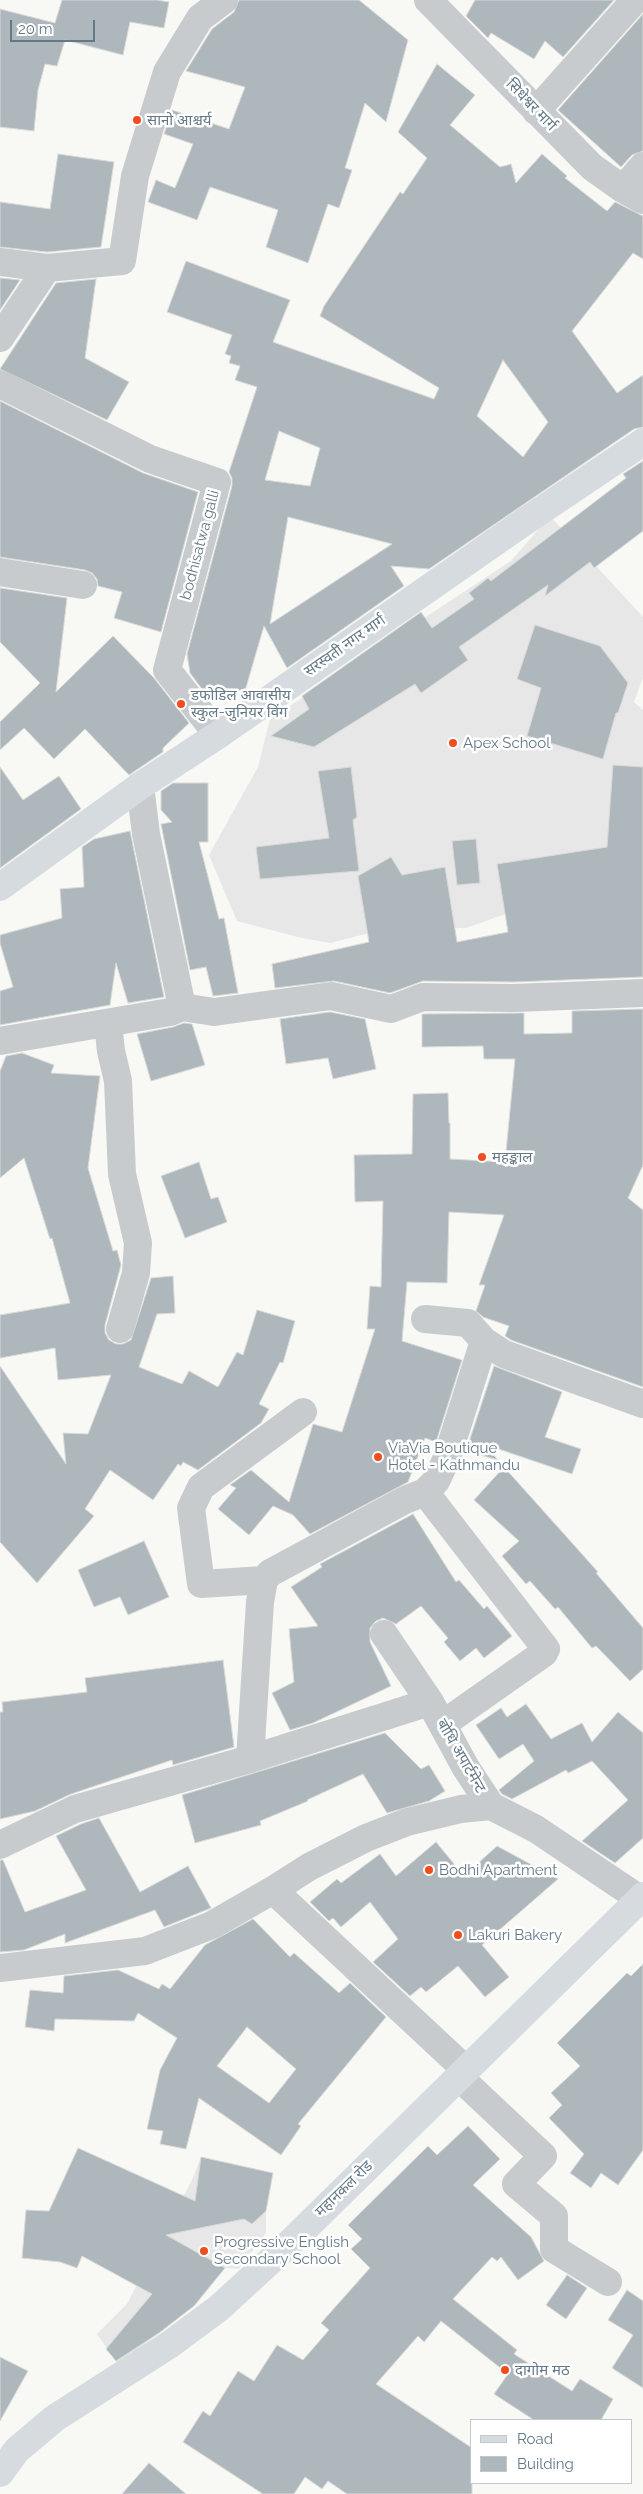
<!DOCTYPE html>
<html>
<head>
<meta charset="utf-8">
<style>
	body { margin:0 }
	#map { position:relative; width:643px; height:2494px; overflow:hidden; background:#f8f8f5; font-family:Raleway,sans-serif }
	canvas { display:block }
	.legend { position:absolute; left:470px; top:2419px; width:162px; height:65px; box-sizing:border-box; background:#fff; border:1px solid #c1c9cf; margin:0; padding:6px 9px; list-style:none; font-size:15px; color:#647988 }
	.legend li { display:flex; align-items:center; gap:10px; height:25px }
	.legend b { width:25px; border:1px solid #c1c9cf }
	.scale { position:absolute; left:10px; top:20px; width:85px; height:22px; box-sizing:border-box; border:2px solid #647988; border-top:0; padding-left:6px; font-size:15px; line-height:18px; white-space:nowrap; color:#647988; -webkit-text-stroke:4px #fff; paint-order:stroke }
</style>
</head>
<body>
<div id="map">
<canvas width="643" height="2494"></canvas>
<ul class="legend">
<li><b style="height:6px;background:#d6dbdf"></b>Road</li>
<li><b style="height:14px;background:#aeb7bc"></b>Building</li>
</ul>
<div class="scale">20 m</div>
</div>
<script>
const ctx = document.querySelector('canvas').getContext('2d');
ctx.lineJoin = 'round';
function fillPath(path, color) { ctx.fillStyle = color; ctx.fill(path, 'evenodd'); }
const poly = rows => new Path2D(rows.map(r => 'M' + r).join(''));
function stroke(path, color, width, dash) { ctx.strokeStyle = color; ctx.lineWidth = width; ctx.lineCap = dash ? 'butt' : 'round'; ctx.setLineDash(dash || []); ctx.stroke(path); }
function drawText(font, color, halo, rows, align = 'center') {
  ctx.font = font + ' Raleway,"Noto Sans Devanagari",sans-serif'; ctx.lineWidth = 5; ctx.setLineDash([]); ctx.textBaseline = 'middle'; ctx.strokeStyle = halo; ctx.fillStyle = color; for (const [text, x, y, turn = 0] of rows) {
    ctx.save(); ctx.translate(x, y); ctx.rotate((+turn || 0) * Math.PI / 180); ctx.textAlign = isNaN(turn) ? turn : align; if (halo) ctx.strokeText(text, 0, 0); ctx.fillText(text, 0, 0); ctx.restore();
  }
}
const built = poly([
	[550,516,643,617,643,677,634,702,643,710,643,865,466,928,381,930,330,943,298,937,237,921,209,855,258,767,270,719,511,561],
	[201,2157,273,2173,266,2211,266,2233,239,2269,225,2268,195,2305,118,2364,97,2334,127,2304,192,2180]
]);
const building = poly([
	[62,0,157,0,169,2,164,28,130,22,123,55,65,40,57,66,45,64,38,90,34,131,0,127,0,9,55,23,62,0],
	[239,0,359,0,408,40,386,122,365,103,345,168,352,170,339,208,328,204,308,263,266,247,278,210,210,187,197,220,148,202,156,180,175,188,193,144,164,134,172,110,229,129,245,87,186,71,212,29,234,12,239,0],
	[475,0,614,0,563,57,545,41,534,59,491,33,488,38,466,16,475,0],
	[643,14,643,151,632,155,621,167,558,110,643,14],
	[437,64,475,95,450,125,500,167,511,164,516,183,542,154,567,176,565,178,607,211,615,202,643,216,643,259,633,253,572,331,617,393,643,375,643,427,634,429,429,569,391,566,404,586,287,668,264,626,245,691,217,689,211,701,190,673,187,654,232,486,232,478,229,472,257,387,235,380,240,366,229,363,231,356,225,354,232,335,167,312,186,261,290,300,273,342,434,399,439,388,320,316,324,306,400,192,403,194,427,158,398,132,437,64],
	[503,360,548,422,523,457,477,416,503,360],
	[279,431,320,448,310,486,265,480,279,431],
	[288,517,392,544,270,624,288,517],
	[58,154,114,162,101,247,47,252,0,247,0,202,50,209,58,154],
	[0,278,20,280,0,310,0,278],
	[96,279,85,358,129,382,107,420,0,369,56,283,96,279],
	[0,401,143,473,198,492,161,632,114,618,122,592,98,586,97,579,92,573,85,570,0,557,0,401],
	[643,461,643,531,594,568,590,562,545,596,548,585,459,647,468,660,421,693,415,684,314,747,271,736,309,709,302,696,421,612,432,628,474,599,469,593,488,578,491,581,626,478,623,474,643,461],
	[0,588,67,598,56,692,113,636,154,678,189,723,163,748,163,752,129,775,85,729,54,759,24,728,0,750,0,722,40,683,0,642,0,588],
	[535,625,600,646,628,683,618,713,616,713,603,759,527,736,541,688,517,679,535,625],
	[613,765,643,767,643,977,514,982,423,981,390,993,334,981,275,988,272,964,369,942,358,876,391,857,402,875,445,867,457,942,508,932,497,864,607,847,613,765],
	[0,767,23,800,59,776,81,809,0,868,0,767],
	[351,767,357,817,353,820,359,871,260,879,256,847,329,838,318,771,351,767],
	[173,783,208,783,208,842,199,842,219,919,224,918,238,993,213,996,206,967,190,970,161,824,172,822,161,810,161,791,173,783],
	[130,831,164,997,128,1003,116,963,110,1005,0,1025,0,991,13,987,0,943,0,935,62,918,60,889,84,887,82,847,94,839,130,831],
	[476,839,480,883,457,885,452,841,476,839],
	[643,1009,643,1165,628,1198,643,1210,643,1387,511,1340,505,1336,509,1326,483,1317,476,1311,485,1285,479,1285,504,1215,449,1212,447,1283,407,1282,402,1341,462,1360,436,1442,425,1438,408,1482,310,1534,293,1515,273,1506,249,1535,218,1509,236,1488,230,1485,251,1470,289,1502,313,1424,342,1432,375,1329,367,1329,370,1286,381,1287,383,1201,355,1202,354,1155,412,1154,413,1094,448,1093,449,1123,450,1123,450,1159,505,1162,515,1059,484,1059,483,1046,422,1047,422,1014,524,1013,524,1034,572,1033,572,1011,643,1009],
	[330,1012,365,1019,376,1069,333,1079,328,1058,286,1064,280,1019,330,1012],
	[184,1023,192,1024,205,1065,151,1081,137,1034,173,1027,184,1023],
	[22,1053,54,1065,51,1073,100,1076,88,1168,113,1251,117,1250,121,1265,105,1325,105,1333,109,1340,116,1344,123,1344,131,1340,151,1278,173,1276,175,1313,157,1314,139,1367,182,1384,189,1371,218,1387,237,1352,243,1355,257,1310,295,1321,283,1363,280,1362,259,1404,269,1409,261,1423,198,1470,183,1462,181,1466,178,1464,153,1500,110,1470,85,1509,94,1516,37,1583,0,1542,0,1366,66,1464,63,1433,88,1434,111,1375,58,1380,55,1348,0,1358,0,1315,70,1303,52,1238,50,1239,24,1158,0,1178,0,1071,6,1056,22,1053],
	[199,1162,211,1199,218,1197,227,1222,185,1238,161,1176,199,1162],
	[494,1366,562,1392,545,1437,581,1449,572,1474,484,1444,498,1460,466,1451,494,1366],
	[504,1467,598,1572,596,1573,643,1628,643,1669,630,1681,596,1646,592,1648,558,1607,555,1609,530,1581,526,1584,502,1556,519,1541,474,1500,504,1467],
	[413,1514,456,1582,459,1580,484,1609,487,1606,512,1636,484,1658,476,1648,460,1661,444,1642,448,1638,421,1606,396,1624,383,1618,376,1621,370,1628,370,1642,391,1686,313,1723,290,1730,272,1693,294,1682,289,1629,318,1626,291,1587,322,1567,320,1564,413,1514],
	[144,1541,169,1597,128,1615,120,1597,94,1607,78,1570,144,1541],
	[223,1660,234,1747,173,1765,172,1760,71,1794,35,1811,0,1819,0,1712,3,1712,2,1702,87,1692,85,1678,223,1660],
	[526,1704,551,1739,582,1723,592,1742,618,1712,643,1733,643,1838,615,1863,582,1841,628,1800,592,1761,568,1773,566,1770,512,1799,502,1794,499,1790,534,1761,523,1744,499,1759,476,1725,501,1708,507,1717,526,1704],
	[385,1733,421,1769,429,1765,445,1791,429,1801,387,1813,363,1774,307,1800,308,1801,260,1821,261,1825,195,1843,182,1795,385,1733],
	[99,1818,140,1892,188,1866,211,1908,164,1927,155,1910,65,1943,65,1934,24,1950,0,1952,0,1860,3,1860,25,1912,86,1890,56,1836,81,1824,99,1818],
	[436,1842,464,1876,497,1846,558,1879,482,1945,509,1977,485,1997,458,1966,426,1992,421,1987,410,1996,373,1962,398,1939,370,1902,341,1927,333,1918,329,1921,310,1902,337,1879,341,1883,380,1854,396,1876,436,1842],
	[253,1919,290,1957,294,1953,339,1993,350,1983,386,2017,298,2124,301,2126,281,2155,199,2098,186,2149,160,2144,163,2131,147,2129,160,2070,177,2038,138,2013,134,2021,55,2019,54,2031,25,2027,30,1990,63,1993,64,1976,118,1970,159,1989,162,1984,170,1989,205,1945,253,1919],
	[247,2027,296,2069,269,2103,217,2066,247,2027],
	[643,1964,643,2150,618,2185,601,2173,591,2188,570,2173,584,2154,549,2118,562,2105,551,2093,580,2066,557,2043,627,1973,631,1976,643,1964],
	[468,2126,500,2159,473,2185,531,2237,544,2261,518,2280,501,2257,497,2261,492,2257,453,2299,517,2350,514,2354,572,2391,580,2379,613,2399,601,2420,534,2420,494,2394,508,2374,441,2321,424,2342,418,2336,376,2384,472,2448,472,2494,347,2494,328,2481,322,2489,305,2477,294,2494,263,2494,183,2442,203,2411,210,2416,238,2371,254,2381,277,2345,303,2360,329,2330,321,2323,370,2268,351,2249,362,2239,348,2225,428,2146,437,2155,468,2126],
	[78,2148,195,2201,201,2157,273,2173,266,2211,252,2224,244,2219,166,2235,225,2268,194,2306,159,2333,116,2361,106,2349,152,2294,82,2256,77,2268,60,2262,22,2258,26,2210,49,2211,78,2148],
	[567,2275,587,2288,566,2319,546,2305,567,2275],
	[627,2290,643,2301,643,2388,612,2368,633,2335,608,2320,627,2290],
	[0,2357,28,2371,0,2421,0,2357],
	[149,2463,186,2494,122,2494,149,2463]
]);
const minor = poly([
	[428,0,592,167,623,189,643,200],
	[536,111,635,0],
	[623,189,643,166],
	[0,262,47,268,122,261,135,176,167,72,200,18,224,0],
	[0,338,47,268],
	[0,384,150,459,217,482,167,670,218,735],
	[0,572,83,585],
	[140,786,146,834,182,1007],
	[108,1023,111,1051,118,1081,122,1174,138,1243,136,1273,120,1329],
	[0,1041,170,1012,182,1007,214,1012,331,996,391,1009,423,997,514,998,643,993],
	[425,1319,468,1323,484,1341,504,1354,643,1404],
	[425,1492,546,1649,544,1653,443,1724],
	[264,1580,201,1584,191,1508,201,1487,303,1412],
	[384,1634,430,1702,466,1768,491,1806,536,1829,640,1899],
	[250,1759,260,1602,264,1580,270,1573,405,1500,425,1492,436,1481,447,1458,484,1341],
	[0,1845,75,1809,250,1759,430,1702],
	[0,1968,145,1951,212,1925,273,1890],
	[466,2070,273,1890,309,1867,366,1838,407,1822,461,1809,491,1806],
	[459,2077,543,2156,516,2184,554,2216,554,2249,608,2282]
]);
const major = poly([
	[0,887,140,786,218,735,518,526,643,442],
	[0,2473,17,2450,55,2418,169,2345,219,2308,293,2240,643,1896]
]);
const markers = [
	[137,120,5,"#f04c1c"],
	[181,704,5,"#f04c1c"],
	[453,743,5,"#f04c1c"],
	[482,1157,5,"#f04c1c"],
	[378,1457,5,"#f04c1c"],
	[429,1870,5,"#f04c1c"],
	[458,1935,5,"#f04c1c"],
	[204,2251,5,"#f04c1c"],
	[505,2370,5,"#f04c1c"]
];
const streetNames = [
	["सिधेश्वर मार्ग",531,105,46],
	["bodhisatwa galli",200,545,-75],
	["सरस्वती नगर मार्ग",345,646,-35],
	["बोधि अपार्टमेन्ट",461,1756,60],
	["महानकल रोड",344,2189,-44]
];
const poiNames = [
	["सानो आश्चर्य",147,120],
	["डफोडिल आवासीय",191,695],
	["स्कुल-जुनियर विंग",191,712],
	["Apex School",463,743],
	["महङ्काल",492,1157],
	["ViaVia Boutique",388,1448],
	["Hotel - Kathmandu",388,1465],
	["Bodhi Apartment",439,1870],
	["Lakuri Bakery",468,1935],
	["Progressive English",214,2242],
	["Secondary School",214,2259],
	["दागोम मठ",515,2370]
];
fillPath(built, '#e6e7e6');
fillPath(building, '#aeb7bc');
stroke(building, '#dadad7', 1);
stroke(minor, '#c7cbce', 28);
stroke(major, '#d6dbdf', 28);
for (const [x, y, r, color] of markers) { const dot = new Path2D(); dot.arc(x, y, r, 0, 2 * Math.PI); ctx.fillStyle = color; ctx.fill(dot); stroke(dot, '#fff', 2); }
drawText('15px', '#647988', '#fff', streetNames);
drawText('15px', '#647988', '#fff', poiNames, 'left');
</script>
</body>
</html>
